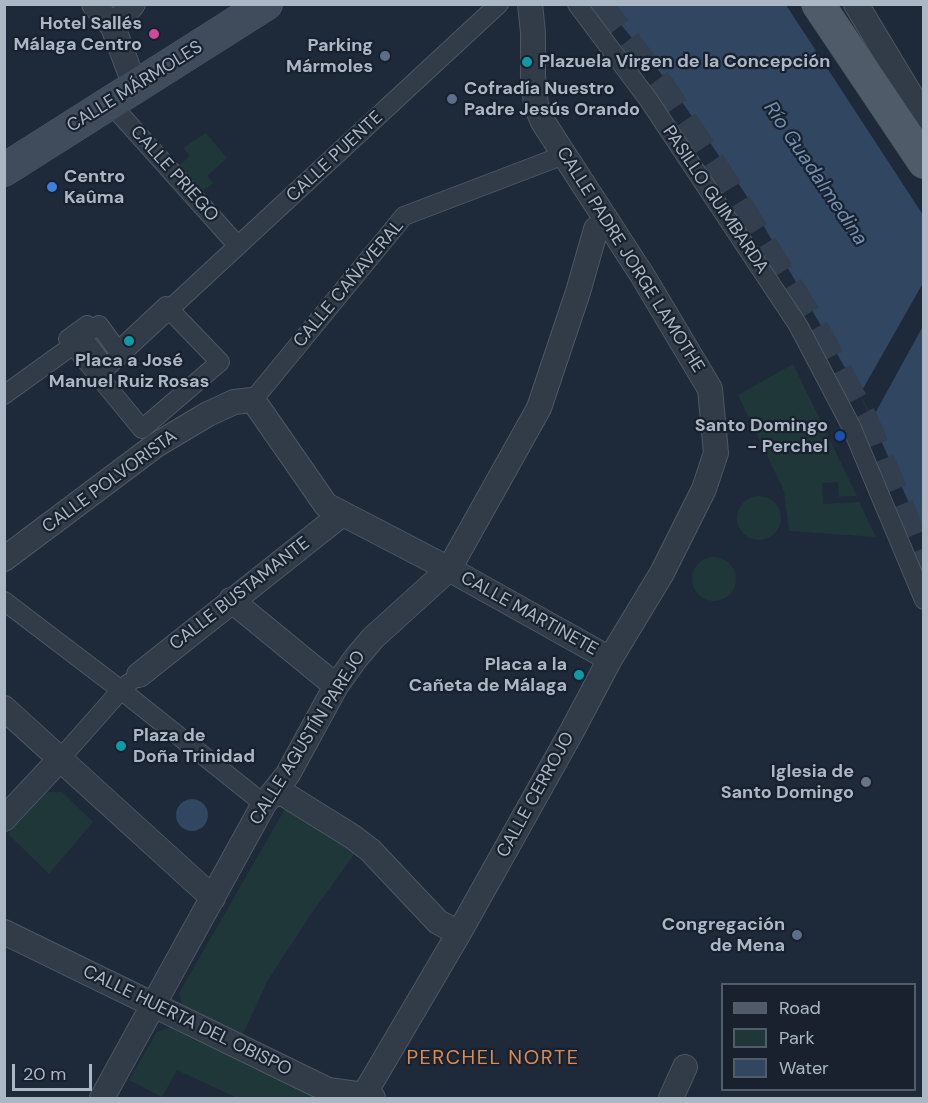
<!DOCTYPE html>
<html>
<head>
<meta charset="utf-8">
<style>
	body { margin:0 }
	#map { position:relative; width:928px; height:1103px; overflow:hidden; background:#1e2a39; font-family:"DM Sans",sans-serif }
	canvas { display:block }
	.frame { position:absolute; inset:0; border:6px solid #acb7c6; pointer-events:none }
	.legend { position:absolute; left:721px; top:983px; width:195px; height:108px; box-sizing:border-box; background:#18212d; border:2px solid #535d6a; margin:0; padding:8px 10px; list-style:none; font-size:18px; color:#acb7c6 }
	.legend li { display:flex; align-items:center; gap:12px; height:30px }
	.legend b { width:30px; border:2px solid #535d6a }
	.scale { position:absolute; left:12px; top:1064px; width:80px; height:27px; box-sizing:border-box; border:3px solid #acb7c6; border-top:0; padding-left:8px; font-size:18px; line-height:21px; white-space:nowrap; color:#acb7c6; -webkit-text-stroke:4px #18212d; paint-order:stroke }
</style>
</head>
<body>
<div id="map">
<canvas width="928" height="1103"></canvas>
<div class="frame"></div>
<ul class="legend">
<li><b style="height:8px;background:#505b69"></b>Road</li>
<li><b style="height:16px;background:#20373a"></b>Park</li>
<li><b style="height:16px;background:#304661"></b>Water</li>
</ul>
<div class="scale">20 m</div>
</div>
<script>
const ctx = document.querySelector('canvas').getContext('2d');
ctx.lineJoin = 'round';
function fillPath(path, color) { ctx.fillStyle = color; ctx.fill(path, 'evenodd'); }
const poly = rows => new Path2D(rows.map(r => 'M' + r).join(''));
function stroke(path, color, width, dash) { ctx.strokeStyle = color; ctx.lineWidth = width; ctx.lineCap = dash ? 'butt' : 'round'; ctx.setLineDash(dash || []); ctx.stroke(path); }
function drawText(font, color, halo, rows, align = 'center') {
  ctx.font = font + ' "DM Sans",sans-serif'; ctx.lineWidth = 4.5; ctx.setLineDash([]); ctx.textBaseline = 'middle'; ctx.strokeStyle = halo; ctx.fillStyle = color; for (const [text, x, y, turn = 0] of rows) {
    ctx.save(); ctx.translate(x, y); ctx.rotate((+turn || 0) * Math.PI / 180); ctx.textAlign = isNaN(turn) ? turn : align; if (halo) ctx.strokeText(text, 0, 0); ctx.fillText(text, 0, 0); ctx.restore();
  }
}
const green = poly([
	[206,133,227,158,207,176,213,183,202,192,178,166,190,156,183,148],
	[793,364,857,496,839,497,838,482,822,483,823,504,859,502,876,537,789,531,784,491,738,395],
	'737 518a22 22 0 1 1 44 0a22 22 0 1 1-44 0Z',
	'692 579a22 22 0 1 1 44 0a22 22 0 1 1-44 0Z',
	[47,792,62,792,93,822,49,874,8,834],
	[285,809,355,853,311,914,268,980,243,1034,183,1008,179,993],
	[171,1027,314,1095,312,1098,237,1098,177,1070,162,1097,129,1080,157,1032]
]);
const water = poly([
	[605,5,786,5,923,215,923,534,860,394,746,195,671,86],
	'176 815a16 16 0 1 1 32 0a16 16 0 1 1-32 0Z'
]);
const pier = poly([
	[923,283,923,326,872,419,860,394]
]);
const primaryTunnel = poly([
	[595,4,659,88,723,185,809,323,863,423,924,572]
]);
const pedestrian = poly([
	[577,4,648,99,798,325,851,426,924,600],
	[110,103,238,246],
	[166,306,220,362,142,429,68,339,87,325,92,330,99,325,118,351,166,306],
	[4,395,83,338,106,368,499,4],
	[253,400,404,216,564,155],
	[4,601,121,690,264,804],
	[60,759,121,690,129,683]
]);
const minor = poly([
	[94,4,113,27,135,86],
	[856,4,924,117],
	[113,27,133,4],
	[4,559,156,445,208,414,234,402,253,400,326,505,449,569,610,659],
	[231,600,336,686],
	[139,675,342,514],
	[4,708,213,898],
	[272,794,284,794,353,837,370,850,438,922,459,933],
	[4,819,60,759],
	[4,932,328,1090,364,1095,373,1098],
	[102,1098,264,804,288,774,336,686,356,658,373,638,449,569,496,485,539,408,578,292,596,229],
	[362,1098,459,933,572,731,610,659,662,573,704,489,716,453,710,389,644,278,543,122,536,105,533,76,533,33,530,4],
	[671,1098,685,1067]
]);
const secondary = poly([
	[4,170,266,4]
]);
const primary = poly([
	[818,4,924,162]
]);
const markers = [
	[154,34,6,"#d1479c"],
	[385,56,6,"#5c6f8a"],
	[527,62,6,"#0f9aa8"],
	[452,99,6,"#5c6f8a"],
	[52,187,6,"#3f7fe0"],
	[129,341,6,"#0f9aa8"],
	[840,436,6,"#1a4fb4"],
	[579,675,6,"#0f9aa8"],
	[121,746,6,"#0f9aa8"],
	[866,782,6,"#6b7280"],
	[797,935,6,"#5c6f8a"]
];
const poiNames = [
	["Hotel Sallés",142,24],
	["Málaga Centro",142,45],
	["Parking",373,46],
	["Mármoles",373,67],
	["Plazuela Virgen de la Concepción",539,62,"left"],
	["Cofradía Nuestro",464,89,"left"],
	["Padre Jesús Orando",464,110,"left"],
	["Centro",64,177,"left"],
	["Kaûma",64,198,"left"],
	["Placa a José",129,361,"center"],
	["Manuel Ruiz Rosas",129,382,"center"],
	["Santo Domingo",828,426],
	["- Perchel",828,447],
	["Placa a la",567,665],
	["Cañeta de Málaga",567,686],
	["Plaza de",133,736,"left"],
	["Doña Trinidad",133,757,"left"],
	["Iglesia de",854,772],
	["Santo Domingo",854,793],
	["Congregación",785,925],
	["de Mena",785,946]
];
const streetNames = [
	["CALLE MÁRMOLES",135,87,-32],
	["CALLE PUENTE",335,157,-43],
	["CALLE PRIEGO",174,174,48],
	["PASILLO GUIMBARDA",715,200,56],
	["CALLE PADRE JORGE LAMOTHE",630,260,58],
	["CALLE CAÑAVERAL",349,284,-50],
	["CALLE POLVORISTA",110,482,-36],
	["CALLE BUSTAMANTE",240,594,-38],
	["CALLE MARTINETE",529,614,29],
	["CALLE AGUSTÍN PAREJO",308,738,-58],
	["CALLE CERROJO",536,795,-61],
	["CALLE HUERTA DEL OBISPO",187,1021,26]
];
const waterNames = [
	["Río Guadalmedina",815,174,56]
];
const neighbourhoodNames = [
	["PERCHEL NORTE",493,1059]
];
fillPath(green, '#20373a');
fillPath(water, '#304661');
fillPath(pier, '#1e2a39');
stroke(primaryTunnel, '#333f4e', 33, [33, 16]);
stroke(pedestrian, '#4d5764', 20);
stroke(minor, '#4d5764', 26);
stroke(secondary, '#4d5764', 34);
stroke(primary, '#3c4552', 34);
stroke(pedestrian, '#323c49', 18);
stroke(minor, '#323c49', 24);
stroke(secondary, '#404b5c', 33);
stroke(primary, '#505b69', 33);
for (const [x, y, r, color] of markers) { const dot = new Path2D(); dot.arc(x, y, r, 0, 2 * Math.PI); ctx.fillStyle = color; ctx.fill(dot); stroke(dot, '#18212d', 2); }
drawText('bold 18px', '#acb7c6', '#18212d', poiNames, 'right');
drawText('18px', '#acb7c6', '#18212d', streetNames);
drawText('italic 20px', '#728eb1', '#18212d', waterNames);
ctx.letterSpacing = '1.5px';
drawText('20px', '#db8a52', '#18212d', neighbourhoodNames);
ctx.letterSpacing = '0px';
</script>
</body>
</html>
